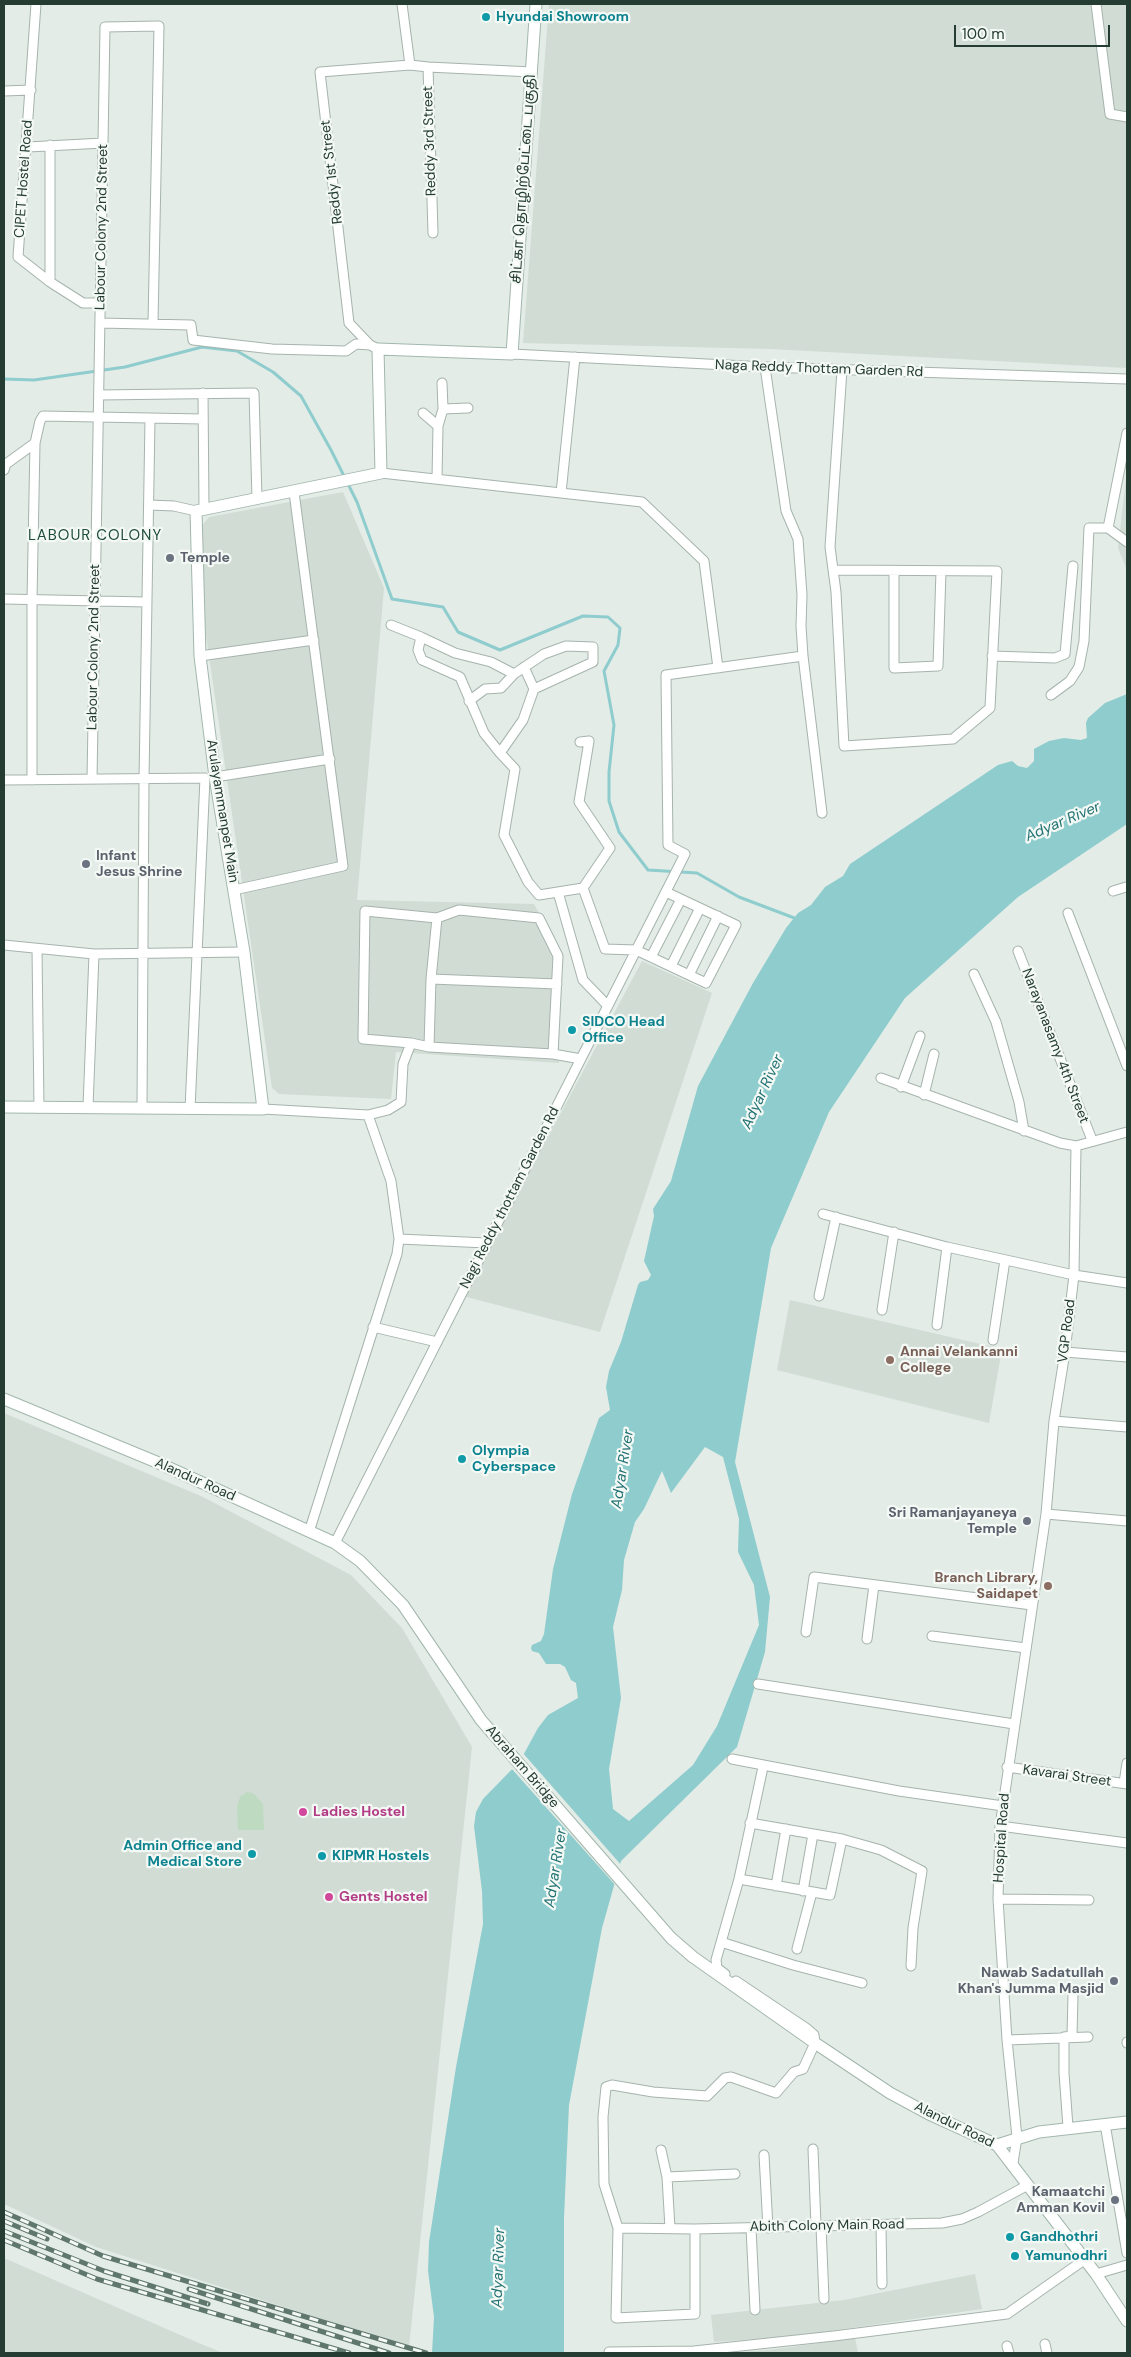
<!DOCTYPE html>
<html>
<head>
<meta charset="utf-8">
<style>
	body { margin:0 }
	#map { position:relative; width:1131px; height:2357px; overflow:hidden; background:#e3ece7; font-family:"DM Sans",sans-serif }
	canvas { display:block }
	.frame { position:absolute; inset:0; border:5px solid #243c32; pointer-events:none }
	.scale { position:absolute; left:954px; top:25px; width:156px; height:22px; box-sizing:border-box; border:2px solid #243c32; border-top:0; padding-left:6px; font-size:15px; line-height:18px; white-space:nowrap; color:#243c32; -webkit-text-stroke:4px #f4f9f5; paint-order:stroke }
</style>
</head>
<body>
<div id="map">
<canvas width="1131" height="2357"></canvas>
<div class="frame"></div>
<div class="scale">100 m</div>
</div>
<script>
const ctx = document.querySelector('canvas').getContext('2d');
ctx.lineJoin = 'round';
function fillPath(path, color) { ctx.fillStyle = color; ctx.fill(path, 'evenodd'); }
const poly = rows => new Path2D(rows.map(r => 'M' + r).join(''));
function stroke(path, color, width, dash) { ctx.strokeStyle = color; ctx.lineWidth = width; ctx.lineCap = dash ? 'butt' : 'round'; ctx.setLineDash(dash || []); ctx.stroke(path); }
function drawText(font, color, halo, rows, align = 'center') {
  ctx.font = font + ' "DM Sans","Noto Sans Tamil",sans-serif'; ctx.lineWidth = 4.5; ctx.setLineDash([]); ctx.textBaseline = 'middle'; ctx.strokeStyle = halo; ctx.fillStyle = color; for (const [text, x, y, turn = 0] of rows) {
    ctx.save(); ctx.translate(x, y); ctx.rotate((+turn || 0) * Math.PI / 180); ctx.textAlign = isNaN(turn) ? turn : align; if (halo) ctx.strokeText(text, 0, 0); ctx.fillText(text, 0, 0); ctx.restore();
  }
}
const built = poly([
	[549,4,1127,4,1127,368,771,349,523,343],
	[1127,470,1127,570,1118,548],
	[343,492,384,588,357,900,534,904,560,951,559,1063,396,1052,391,1099,279,1094,272,1088,201,601,193,537,209,517],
	[642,961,712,993,600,1332,463,1296],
	[790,1300,1002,1349,989,1423,777,1370],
	[4,1413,203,1497,351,1575,402,1628,472,1747,409,2347,96,2247,4,2204],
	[4,2258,194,2341,223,2353,4,2353],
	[975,2274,982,2309,796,2336,714,2342,711,2315,844,2300],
	[855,2338,858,2353,725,2353,769,2350]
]);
const green = poly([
	[247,1792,253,1793,263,1804,264,1830,238,1830,237,1806,240,1797]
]);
const water = poly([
	[1127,694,1127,824,1018,897,905,998,829,1112,771,1248,735,1462,770,1597,765,1652,737,1747,621,1861,602,1928,569,2105,564,2218,564,2353,432,2353,434,2317,428,2271,429,2242,456,2067,483,1924,482,1891,474,1826,476,1812,483,1799,520,1761,538,1728,548,1715,578,1698,576,1683,571,1680,565,1667,560,1664,546,1664,539,1653,532,1651,531,1648,532,1645,541,1641,544,1634,553,1569,572,1494,599,1418,610,1410,606,1387,609,1371,621,1342,638,1285,640,1282,648,1280,651,1275,644,1261,654,1216,653,1209,671,1181,698,1086,753,983,786,928,798,913,811,905,825,887,843,876,850,864,998,765,1012,761,1018,766,1027,768,1034,761,1034,749,1049,741,1064,738,1081,740,1087,738,1086,723,1088,718,1105,703],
	[705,1447,723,1457,739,1519,738,1552,754,1585,759,1625,717,1726,693,1765,629,1821,613,1809,609,1769,621,1698,613,1627,622,1590,624,1560,635,1522,644,1509,662,1471,671,1493]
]);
const pier = poly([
	[522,1752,622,1866,617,1887,511,1768]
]);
const stream = poly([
	[4,379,34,380,125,367,202,347,237,351,273,372,301,396,331,450,357,502,392,599,443,607,458,632,500,650,583,616,608,617,620,628,618,645,604,671,614,725,609,772,609,801,619,832,648,870,697,873,739,897,797,919]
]);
const street = poly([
	[36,4,18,257,50,282,83,303,100,303],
	[402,4,410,65],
	[1096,4,1110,114,1127,117],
	[428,67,532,72],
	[4,91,31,90],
	[28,147,103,143],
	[50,282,50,145],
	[100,323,191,325,193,340,272,349,346,351,356,344,370,345],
	[378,349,370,345,349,323,320,72,410,65,428,67,433,233],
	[512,354,765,367,1127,379],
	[765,367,786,511,798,539,802,595,801,626,803,656,822,813],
	[442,383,443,409,468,408],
	[203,393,204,508],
	[99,395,254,393,257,499],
	[423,413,438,426],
	[1127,433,1108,528,1127,542],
	[4,470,6,464,35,443],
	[381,473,642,502,704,561,718,668],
	[437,479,438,426,443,409],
	[561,493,575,357],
	[149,505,174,506,196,511],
	[833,570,997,571,990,708,953,739,844,746,836,592,830,547,842,370],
	[894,571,894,668,938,666,941,571],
	[4,599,147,602],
	[391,625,421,637],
	[200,656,314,640],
	[992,656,1055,658,1065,654,1073,566],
	[524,667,534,689],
	[1051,695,1070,681,1079,667,1084,641,1089,528,1108,528],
	[469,701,485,689,501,688,514,674],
	[500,753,523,720,534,689,593,662,593,647,566,646,544,654,514,674,491,662,455,653,421,637,418,650,422,660,460,677,484,733,500,753,515,769,504,835,528,882,539,895,583,888,610,848,579,802,589,741,580,742],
	[215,777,330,759],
	[92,779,105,27,159,26,153,323],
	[4,780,205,778,190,1109],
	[32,780,32,600,35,443,40,421,43,416,203,419],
	[583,888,605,949,636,950,706,983,736,925,666,892],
	[234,890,343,866,294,492],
	[1113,891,1126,887],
	[558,892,583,980,608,1006],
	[1068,913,1127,1066],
	[437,918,459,910,539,918,558,956,553,1054],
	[4,945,94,954,244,952],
	[37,949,39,1108],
	[1018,951,1092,1140],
	[651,957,681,899],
	[671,966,700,908],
	[974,974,996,1022,1019,1102,1024,1131],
	[689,975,718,916],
	[431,979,557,984],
	[411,1043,363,1039,365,911,437,918,431,979,429,1047],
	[881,1078,1060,1143,1076,1146,1127,1132],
	[901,1087,920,1036],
	[924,1095,934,1054],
	[88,1107,94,954],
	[142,1108,144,779,150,419],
	[263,1109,368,1115,388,1110,401,1102,403,1064,411,1043,429,1047,553,1054,581,1059],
	[823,1214,947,1247,1074,1275,1127,1283],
	[399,1239,487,1243],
	[819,1296,836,1217],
	[882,1310,894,1232],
	[937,1325,947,1247],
	[373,1327,437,1342],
	[993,1340,1005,1260],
	[1065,1352,1127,1357],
	[1054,1421,1127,1427],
	[1046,1514,1127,1521],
	[309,1532,397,1254,399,1239,391,1181,368,1115],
	[335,1543,685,854,668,845,666,675,803,656],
	[806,1632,814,1577,1032,1605],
	[932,1636,1026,1648],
	[867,1639,874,1585],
	[758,1684,1014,1724],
	[732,1759,899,1791,1003,1806],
	[1007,1767,1127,1784],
	[1124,1783,1127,1763],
	[750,1823,842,1839,881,1850,922,1871,913,1928,911,1966],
	[1000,1826,1127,1843],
	[739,1879,830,1895,842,1839],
	[776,1886,786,1829],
	[803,1891,813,1834],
	[998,1899,1089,1900],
	[721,1942,793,1965,862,1983],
	[797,1949,812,1892],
	[725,1974,717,1968,716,1960,739,1879,763,1767],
	[1007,2040,1088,2037],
	[1127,2042,1127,2043],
	[1105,2124,1127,2253],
	[1068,2127,1064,2073,1064,2037,1072,2036,1073,1995],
	[813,2149,816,2226],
	[661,2150,667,2177,670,2228],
	[764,2155,768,2228],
	[1013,2163,1017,2137,1007,2040,998,1899,1000,1826,1046,1514,1054,1421,1065,1352,1074,1275,1076,1146],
	[667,2177,735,2174],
	[821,2226,824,2299],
	[881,2226,882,2284],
	[618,2228,695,2229,942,2223,962,2219,978,2212,1028,2185],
	[751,2228,755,2310],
	[695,2229,695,2314,616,2318,618,2228,604,2184,603,2117,606,2087,612,2085,653,2092,707,2096,725,2078,731,2077,776,2093,794,2072,803,2069,815,2043,814,2035,806,2028,736,1981],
	[1096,2274,1127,2265],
	[1045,2344,1047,2353],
	[1007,2346,1009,2353],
	[609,2352,694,2351,834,2336,1007,2314,1084,2260]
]);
const secondary = poly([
	[4,1107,263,1109,244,952,215,777,200,656,196,511,381,473,378,349,512,354,536,4],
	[4,1399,154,1461,335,1543,360,1561,403,1605,481,1720,671,1938,693,1957,815,2043,890,2093,929,2114,997,2145,1096,2274,1127,2321],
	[997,2145,1039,2132,1127,2122]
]);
const rail = poly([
	[4,2212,103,2256,426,2353],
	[4,2221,47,2239],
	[4,2231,104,2271,208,2304],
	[4,2240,97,2279,349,2353],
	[189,2289,389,2353]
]);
const markers = [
	[486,17,5,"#0f9aa8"],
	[170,558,5,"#6b7280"],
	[86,864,5,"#6b7280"],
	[572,1030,5,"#0f9aa8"],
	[890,1360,5,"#8d6e63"],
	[462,1459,5,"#0f9aa8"],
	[1027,1521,5,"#6b7280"],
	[1048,1586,5,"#8d6e63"],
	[303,1812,5,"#d1479c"],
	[252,1854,5,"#0f9aa8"],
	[322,1856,5,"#0f9aa8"],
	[329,1897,5,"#d1479c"],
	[1114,1981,5,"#6b7280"],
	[1115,2200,5,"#6b7280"],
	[1010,2237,5,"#0f9aa8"],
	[1015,2256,5,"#0f9aa8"]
];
const cultureNames = [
	["Hyundai Showroom",496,17],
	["SIDCO Head",582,1022],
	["Office",582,1038],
	["Olympia",472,1451],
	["Cyberspace",472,1467],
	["Admin Office and",242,1846,"right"],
	["Medical Store",242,1862,"right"],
	["KIPMR Hostels",332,1856],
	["Gandhothri",1020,2237],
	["Yamunodhri",1025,2256]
];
const streetNames = [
	["Reddy 3rd Street",430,141,-92],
	["Reddy 1st Street",332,172,-97],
	["CIPET Hostel Road",24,179,-86],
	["சிட்கா தொழிற்பேட்டை பகுதி",524,179,-86],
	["Labour Colony 2nd Street",102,227,-89],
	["Naga Reddy Thottam Garden Rd",819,369,2],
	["Labour Colony 2nd Street",94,647,-89],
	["Arulayammanpet Main",222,811,81],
	["Narayanasamy 4th Street",1055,1046,69],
	["Nagi Reddy thottam Garden Rd",510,1198,-63],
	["VGP Road",1067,1331,-83],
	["Alandur Road",195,1480,24],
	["Abraham Bridge",522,1767,49],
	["Kavarai Street",1067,1776,8],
	["Hospital Road",1002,1838,-86],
	["Alandur Road",954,2125,26],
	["Abith Colony Main Road",827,2226,-1]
];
const worshipNames = [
	["Temple",180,558,"left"],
	["Infant",96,856,"left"],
	["Jesus Shrine",96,872,"left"],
	["Sri Ramanjayaneya",1017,1513],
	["Temple",1017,1529],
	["Nawab Sadatullah",1104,1973],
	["Khan's Jumma Masjid",1104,1989],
	["Kamaatchi",1105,2192],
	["Amman Kovil",1105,2208]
];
const educationNames = [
	["Annai Velankanni",900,1352],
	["College",900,1368],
	["Branch Library,",1038,1578,"right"],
	["Saidapet",1038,1594,"right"]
];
const hotelNames = [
	["Ladies Hostel",313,1812],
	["Gents Hostel",339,1897]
];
const neighbourhoodNames = [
	["LABOUR COLONY",95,536]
];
const waterNames = [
	["Adyar River",1063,822,-23],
	["Adyar River",763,1092,-65],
	["Adyar River",623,1469,-81],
	["Adyar River",556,1868,-81],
	["Adyar River",499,2268,-88]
];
fillPath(built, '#d1dcd5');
fillPath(green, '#bedbc1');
fillPath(water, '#8fcccd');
fillPath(pier, '#e3ece7');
stroke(stream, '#8fcccd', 3);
stroke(street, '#a6b4ad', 11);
stroke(secondary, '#a2b7ad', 13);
stroke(street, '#fff', 9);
stroke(secondary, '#fff', 11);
stroke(rail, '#5f776d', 5);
stroke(rail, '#f4f9f5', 3, [9]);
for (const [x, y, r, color] of markers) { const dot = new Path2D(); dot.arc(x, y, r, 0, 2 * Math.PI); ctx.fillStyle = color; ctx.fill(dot); stroke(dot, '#f4f9f5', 2); }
drawText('bold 14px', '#0d838f', '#f4f9f5', cultureNames, 'left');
drawText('14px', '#243c32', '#f4f9f5', streetNames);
drawText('bold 14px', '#5b616d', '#f4f9f5', worshipNames, 'right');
drawText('bold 14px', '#785e54', '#f4f9f5', educationNames, 'left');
drawText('bold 14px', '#b23c85', '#f4f9f5', hotelNames, 'left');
ctx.letterSpacing = '1px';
drawText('15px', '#214d3c', '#f4f9f5', neighbourhoodNames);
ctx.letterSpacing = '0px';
drawText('italic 15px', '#227274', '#f4f9f5', waterNames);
</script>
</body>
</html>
